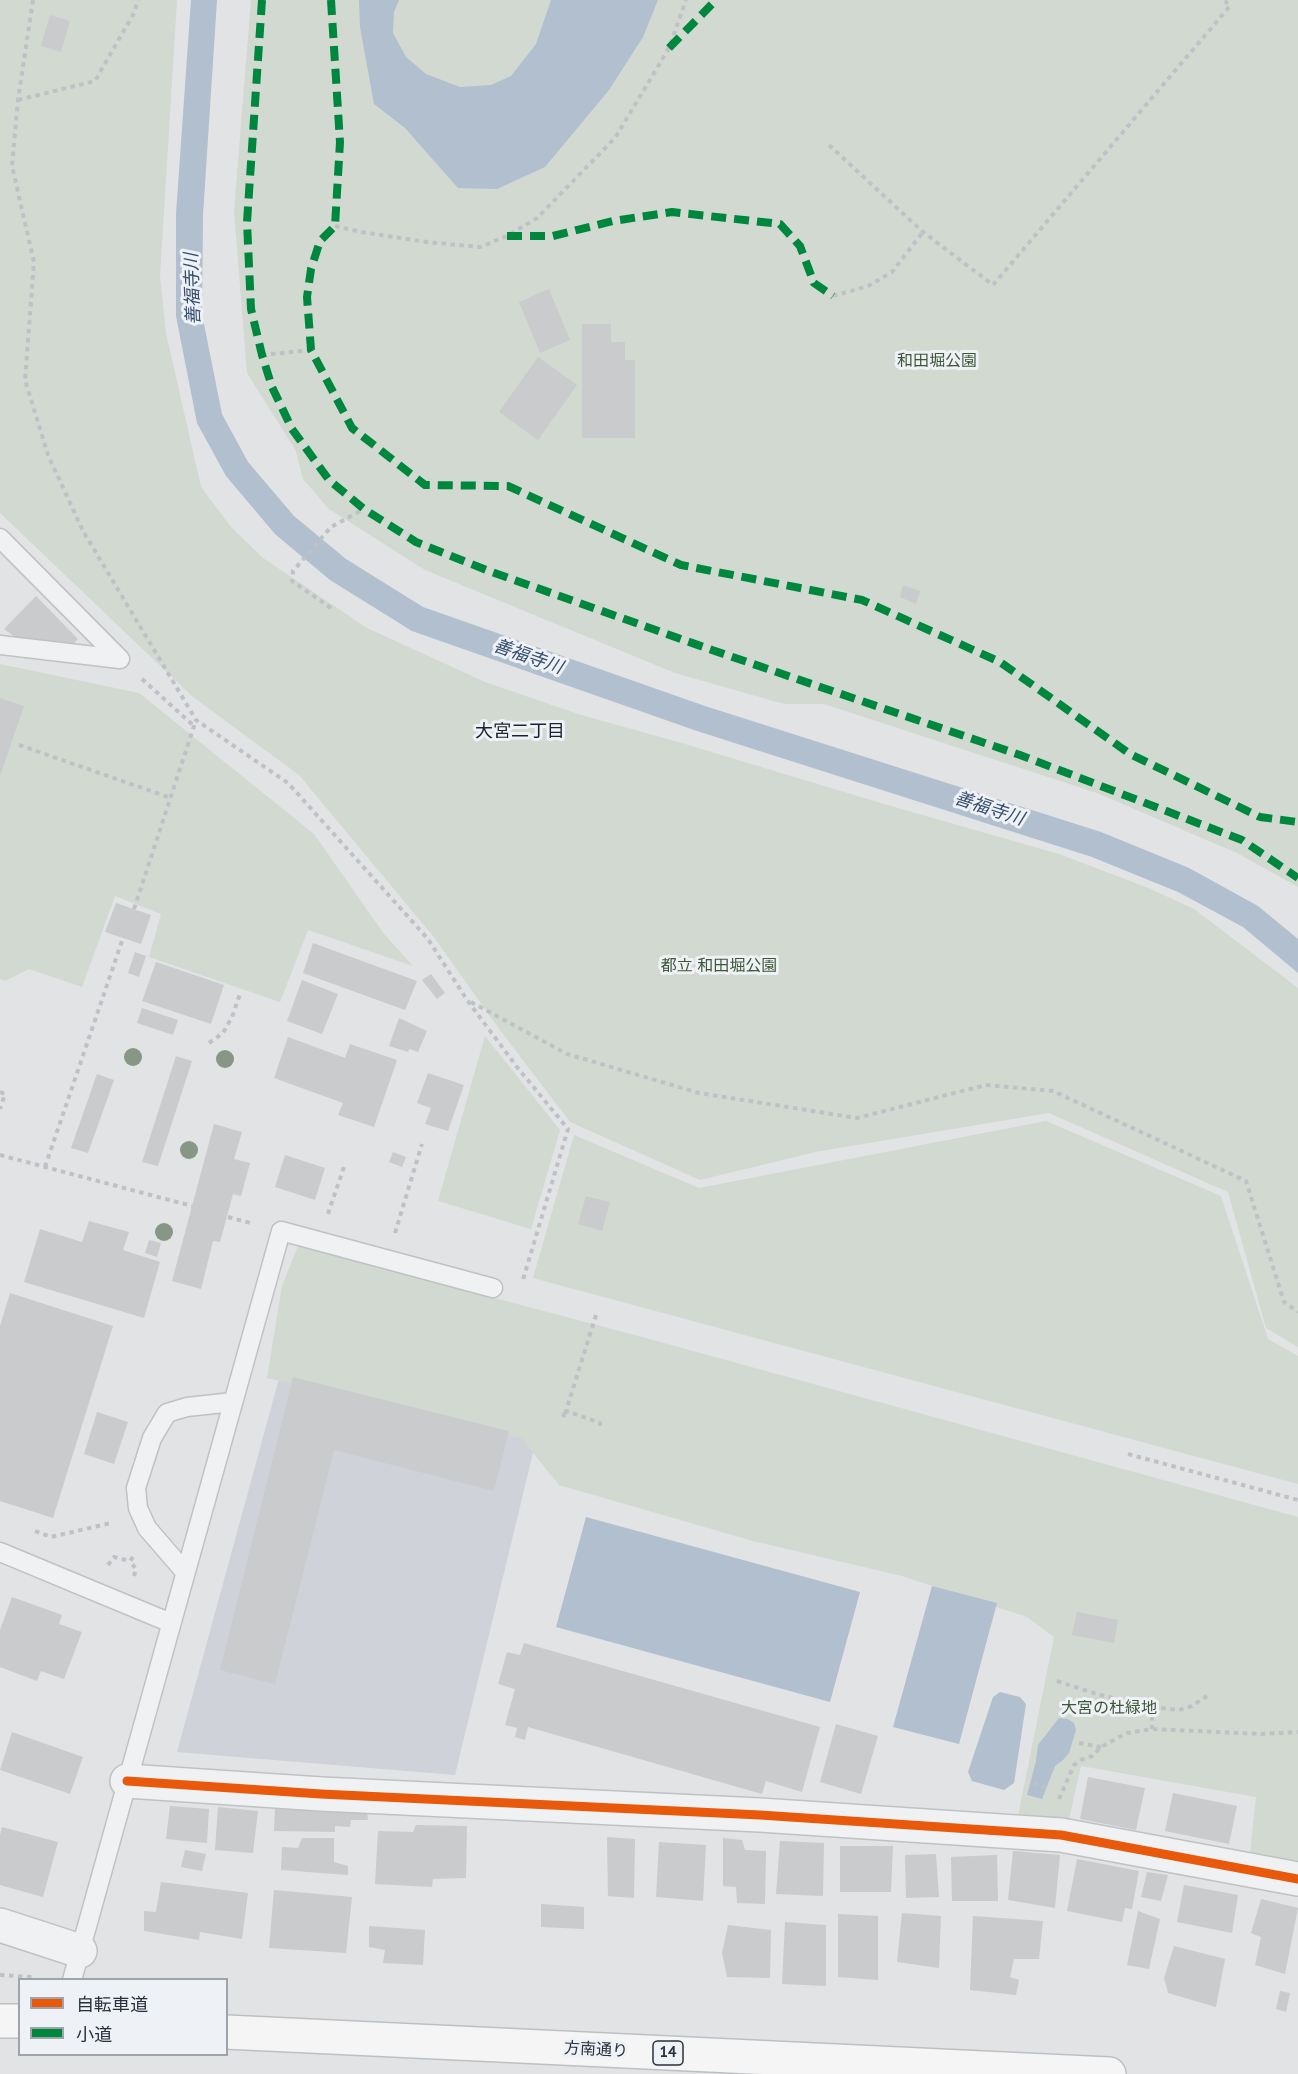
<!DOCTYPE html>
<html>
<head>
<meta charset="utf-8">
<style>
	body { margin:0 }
	#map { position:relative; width:1298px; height:2074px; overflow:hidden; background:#e1e3e5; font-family:"PT Sans","Noto Sans JP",sans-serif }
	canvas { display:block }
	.legend { position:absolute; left:18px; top:1978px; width:210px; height:78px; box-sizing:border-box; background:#eef1f5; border:2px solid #9fa4ab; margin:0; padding:8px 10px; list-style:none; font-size:18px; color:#29303d }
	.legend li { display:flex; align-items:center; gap:12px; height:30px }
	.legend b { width:30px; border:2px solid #9fa4ab }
</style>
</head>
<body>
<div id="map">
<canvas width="1298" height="2074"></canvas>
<ul class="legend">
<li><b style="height:8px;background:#e8590c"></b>自転車道</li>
<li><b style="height:8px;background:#00873e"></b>小道</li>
</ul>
</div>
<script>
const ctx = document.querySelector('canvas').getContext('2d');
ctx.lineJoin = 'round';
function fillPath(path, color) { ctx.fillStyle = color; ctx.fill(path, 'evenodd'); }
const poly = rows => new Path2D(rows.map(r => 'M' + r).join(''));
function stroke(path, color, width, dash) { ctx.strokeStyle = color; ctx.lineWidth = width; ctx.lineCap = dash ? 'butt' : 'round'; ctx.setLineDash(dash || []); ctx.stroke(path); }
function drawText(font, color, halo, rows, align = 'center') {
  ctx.font = font + ' "PT Sans","Noto Sans JP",sans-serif'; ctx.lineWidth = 6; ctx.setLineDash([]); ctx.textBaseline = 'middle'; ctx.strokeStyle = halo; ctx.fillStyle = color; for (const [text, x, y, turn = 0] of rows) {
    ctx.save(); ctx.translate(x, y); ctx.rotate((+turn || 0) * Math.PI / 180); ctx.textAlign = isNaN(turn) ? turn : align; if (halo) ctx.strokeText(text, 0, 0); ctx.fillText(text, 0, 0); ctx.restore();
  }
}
const built = poly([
	[283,1364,539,1428,455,1775,177,1752]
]);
const green = poly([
	[0,0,177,0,160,276,166,333,201,487,231,527,263,558,367,628,485,682,578,714,685,744,884,804,1059,854,1146,887,1194,909,1298,988,1298,1347,1266,1328,1228,1192,1049,1113,815,1152,700,1180,570,1122,500,1030,433,936,299,775,193,697,0,513],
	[251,0,1298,0,1298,887,1237,853,1097,793,824,704,784,704,675,673,425,570,329,509,303,479,296,451,247,373,234,211],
	[0,664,139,693,314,834,384,934,413,966,308,930,280,1002,149,957,161,914,115,896,82,987,29,969,5,981,0,979],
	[485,1036,560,1130,531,1229,438,1201],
	[1046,1121,1221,1196,1268,1339,1298,1356,1298,1484,533,1278,574,1135,699,1188],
	[298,1246,642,1337,1298,1517,1298,1870,1249,1863,1256,1797,1081,1766,1067,1828,1018,1816,1054,1637,1027,1617,902,1576,753,1541,559,1485,521,1438,267,1378,282,1286]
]);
const water = poly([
	[191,0,217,0,203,215,202,314,222,414,248,462,294,516,346,559,423,607,705,706,1101,832,1189,868,1258,906,1298,939,1298,973,1243,927,1178,892,1092,857,697,731,412,631,330,580,275,534,226,476,197,423,176,316,176,214],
	[359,0,399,0,394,12,393,33,406,57,426,74,460,87,491,85,511,76,536,44,551,0,658,0,643,37,609,90,545,167,497,189,458,188,405,128,374,104,360,27],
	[586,1517,860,1592,830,1702,556,1627],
	[932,1586,997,1603,959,1744,893,1727],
	[1000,1692,1020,1697,1026,1704,1014,1783,1004,1790,972,1781,968,1772,993,1697],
	[1059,1718,1068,1719,1074,1723,1076,1730,1069,1753,1063,1760,1055,1766,1042,1799,1027,1795,1036,1761,1038,1745]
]);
const building = poly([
	[50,15,70,21,61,52,41,46],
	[549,289,570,340,540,353,519,302],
	[582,324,611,324,611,342,625,342,625,360,635,360,635,438,582,438],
	[538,357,577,385,538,440,499,412],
	[903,585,920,591,916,604,900,597],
	[36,596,78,639,70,647,18,639,4,629],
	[0,698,24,706,0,776],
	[116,903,151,915,141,944,105,932],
	[313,943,417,981,405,1010,303,973],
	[135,952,146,956,139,977,128,973],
	[156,962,224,985,211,1024,142,1001],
	[431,974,445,993,437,999,422,980],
	[302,980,338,994,322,1034,287,1021],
	[142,1008,178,1020,173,1035,137,1023],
	[399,1018,427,1031,418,1052,409,1049,408,1052,389,1046],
	[288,1037,345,1058,350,1044,397,1060,374,1127,338,1115,343,1103,274,1078],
	[176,1056,192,1061,158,1166,142,1162],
	[428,1073,464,1085,448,1131,425,1124,431,1108,417,1103],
	[97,1074,114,1080,88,1153,71,1148],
	[214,1124,242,1132,234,1159,250,1163,241,1196,233,1194,220,1242,213,1241,201,1289,172,1281],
	[393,1152,406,1157,402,1167,389,1162],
	[285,1155,325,1168,315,1200,275,1187],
	[586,1196,610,1202,602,1231,578,1224],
	[89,1221,129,1232,123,1250,160,1262,144,1318,24,1282,40,1229,82,1242],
	[149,1240,161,1243,157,1257,145,1253],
	[10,1293,113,1326,53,1518,0,1501,0,1326],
	[293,1377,509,1431,494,1491,334,1450,275,1684,220,1670],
	[97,1412,128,1422,114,1464,84,1454],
	[12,1597,62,1615,59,1624,82,1632,64,1679,41,1671,37,1681,0,1667,0,1630],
	[1077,1612,1118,1620,1114,1643,1072,1635],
	[524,1643,820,1727,802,1792,766,1781,762,1794,528,1727,525,1740,515,1737,517,1728,505,1725,515,1689,498,1684,507,1652,520,1655],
	[836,1724,878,1736,861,1794,820,1782],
	[12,1732,83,1757,70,1794,0,1770],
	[1088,1777,1145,1788,1136,1830,1080,1819],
	[1173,1793,1237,1806,1229,1844,1165,1831],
	[170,1806,209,1809,207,1843,166,1839],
	[218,1807,258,1811,253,1853,215,1850],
	[275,1809,367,1811,368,1820,351,1820,350,1827,335,1826,335,1832,274,1831],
	[416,1825,467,1826,466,1878,433,1879,432,1887,375,1884,378,1831,413,1832],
	[2,1827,58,1842,43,1897,0,1885,0,1835],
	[607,1837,635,1839,634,1898,608,1896],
	[302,1838,334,1838,334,1862,348,1866,348,1875,281,1870,282,1847,298,1848],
	[723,1838,742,1840,745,1850,766,1851,765,1904,737,1903,736,1887,723,1886],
	[780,1841,824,1843,823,1896,776,1894],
	[659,1842,706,1845,703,1901,656,1897],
	[840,1846,893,1846,891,1892,840,1892],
	[185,1850,206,1854,202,1871,181,1867],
	[1013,1851,1060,1855,1055,1908,1008,1900],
	[936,1854,939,1897,906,1898,905,1855],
	[997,1855,998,1901,952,1901,951,1857],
	[1077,1859,1139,1871,1132,1909,1125,1908,1122,1922,1067,1911],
	[1147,1872,1168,1875,1161,1901,1141,1897],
	[161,1882,248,1893,242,1939,200,1932,199,1940,144,1931,144,1911,156,1912],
	[1184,1885,1238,1895,1232,1933,1177,1922],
	[274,1890,352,1897,346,1953,269,1948],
	[1261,1899,1298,1908,1285,1974,1255,1965,1261,1937,1251,1933],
	[541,1904,584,1907,584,1929,541,1927],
	[1138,1911,1160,1919,1149,1969,1127,1965],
	[902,1913,941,1916,939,1968,897,1962],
	[838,1914,878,1916,878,1980,838,1977],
	[973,1916,1043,1921,1039,1959,1014,1959,1010,1977,1019,1980,1016,1995,970,1990],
	[785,1922,826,1925,826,1986,782,1984],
	[728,1925,771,1930,770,1978,727,1977,722,1953],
	[369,1926,425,1930,423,1965,383,1963,385,1950,369,1947],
	[1174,1946,1225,1959,1216,2007,1168,1993,1164,1978],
	[1280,1991,1290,1993,1286,2012,1276,2009]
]);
const path = poly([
	[33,0,18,100,12,166,34,262,25,380,48,455,83,531,196,720,288,783,428,939,467,1000,517,1067,568,1129,522,1283],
	[18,100,95,81,134,13,138,0],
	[829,145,923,232,993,285,1230,6,1224,0],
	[335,226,361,232,427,242,480,247,507,236,537,218,615,138,669,48,686,0],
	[833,296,868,286,892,272,923,232],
	[262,355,311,350],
	[331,608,292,581,293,571,331,527,364,509],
	[142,679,194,726],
	[19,745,171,798],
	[134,909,196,720],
	[471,1002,567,1054,699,1093,857,1118,986,1085,1053,1091,1246,1181,1284,1302,1298,1312],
	[209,1043,223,1033,232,1017,240,994],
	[0,1092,5,1094,0,1109],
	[0,1155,192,1206],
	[45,1167,123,938],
	[328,1214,345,1164],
	[228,1217,254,1224],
	[395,1233,422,1144],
	[596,1315,566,1411,600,1423,600,1430],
	[563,1417,566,1411],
	[1128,1454,1298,1500],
	[35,1531,51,1537,111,1523],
	[133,1557,130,1561,136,1569,134,1576],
	[108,1565,114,1557,130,1561],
	[1057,1681,1100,1695,1152,1707,1179,1710,1192,1706,1207,1696],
	[1152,1707,1152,1729],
	[1079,1743,1101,1747],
	[1033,1783,1048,1788],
	[1059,1799,1074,1765,1081,1760,1092,1756,1101,1747,1127,1733,1152,1729,1261,1734,1298,1732],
	[0,1975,32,1977]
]);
const lane = poly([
	[0,538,120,659],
	[0,645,120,659],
	[0,1552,171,1623],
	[185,1572,147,1528,138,1508,136,1488,152,1438,167,1413,187,1407,233,1402],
	[72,1980,281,1231,493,1288]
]);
const street = poly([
	[127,1781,321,1794,760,1815,1061,1835,1298,1879],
	[0,1925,80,1951]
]);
const primary = poly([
	[0,2021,20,2021],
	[226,2032,1109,2074]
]);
const quiet = poly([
	[262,0,247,222,251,309,262,355,272,387,292,429,329,480,364,509,416,542,489,571,712,650,1020,755,1242,840,1298,878],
	[331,0,340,142,335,226,320,241,311,269,307,297,311,350,352,428,425,485,508,486,681,565,862,600,1000,662,1130,754,1260,817,1298,822],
	[669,48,716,0],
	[507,236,553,236,613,221,672,212,780,224,800,246,814,283,833,296]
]);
const cycleway = poly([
	[127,1781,321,1794,760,1815,1061,1835,1298,1879]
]);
const trees = [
	[133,1057],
	[225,1059],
	[189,1150],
	[164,1232]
];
const shields = [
	[668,2053,30]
];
const shieldNames = [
	["14",668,2053]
];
const parkNames = [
	["和田堀公園",937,361],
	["都立 和田堀公園",719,966],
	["大宮の杜緑地",1109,1708]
];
const streetNames = [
	["方南通り",596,2050,3]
];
const waterNames = [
	["善福寺川",193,289,-92],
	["善福寺川",528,657,19],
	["善福寺川",989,809,18]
];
const neighbourhoodNames = [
	["大宮二丁目",520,732]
];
fillPath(built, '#cfd2d8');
fillPath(green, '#d1d9d1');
fillPath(water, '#b1bfce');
fillPath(building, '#c9cbcd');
stroke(lane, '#bfc1c3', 21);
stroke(street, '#bfc1c3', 36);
stroke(primary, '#bdc0c3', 36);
stroke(path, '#bfc1c6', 4, [4.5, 4.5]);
stroke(lane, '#f0f1f2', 18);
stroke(street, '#f0f1f2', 33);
stroke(primary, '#f5f5f6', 33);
stroke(quiet, '#00873e', 8, [15, 8]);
stroke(cycleway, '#e8590c', 9);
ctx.fillStyle = '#879685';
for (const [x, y] of trees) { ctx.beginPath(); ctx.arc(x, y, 9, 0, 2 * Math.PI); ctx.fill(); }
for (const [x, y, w] of shields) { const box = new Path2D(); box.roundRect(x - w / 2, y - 12, w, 24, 4.5); ctx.fillStyle = '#eef1f5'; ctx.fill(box); stroke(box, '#29303d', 1.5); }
drawText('bold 15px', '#29303d', null, shieldNames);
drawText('16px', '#3d5737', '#eef1f5', parkNames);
drawText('16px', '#29303d', '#eef1f5', streetNames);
drawText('italic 18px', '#364e6d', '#eef1f5', waterNames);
drawText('18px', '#1b212d', '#eef1f5', neighbourhoodNames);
</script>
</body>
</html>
